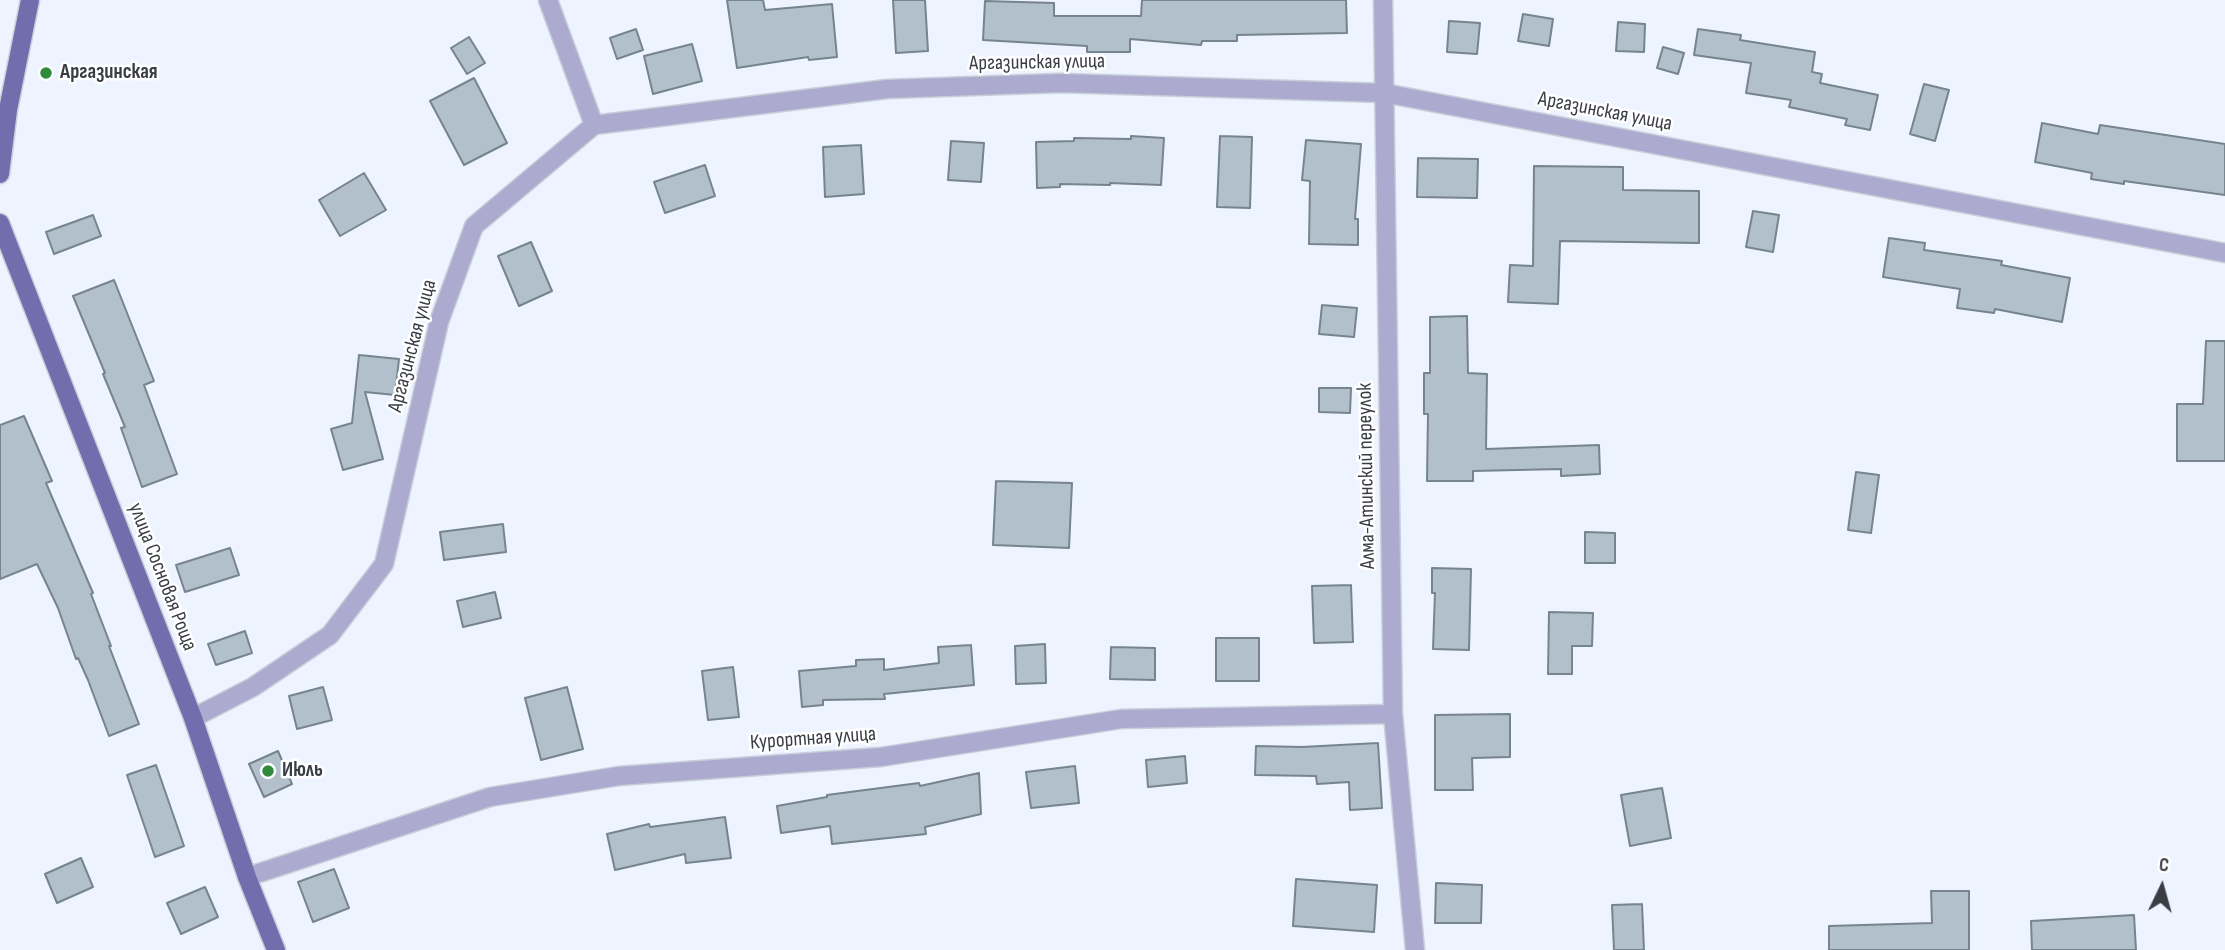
<!DOCTYPE html>
<html>
<head>
<meta charset="utf-8">
<style>
	body { margin:0 }
	#map { position:relative; width:2225px; height:950px; overflow:hidden; background:#edf3ff; font-family:"Sofia Sans Condensed",sans-serif }
	canvas { display:block }
	.north { position:absolute; left:2127px; top:852px; width:70px; height:70px; -webkit-text-stroke:5px #fff; paint-order:stroke; rotate:5deg; font-size:19px; font-weight:700; line-height:28px; text-align:center; color:#3a3d43 }
	.north::after { content:''; display:block; margin:auto; width:24px; height:32px; background:#3a3d43; clip-path:polygon(50% 0,100% 100%,50% 72%,0 100%) }
</style>
</head>
<body>
<div id="map">
<canvas width="2225" height="950"></canvas>
<div class="north">С</div>
</div>
<script>
const ctx = document.querySelector('canvas').getContext('2d');
ctx.lineJoin = 'round';
function fillPath(path, color) { ctx.fillStyle = color; ctx.fill(path, 'evenodd'); }
const poly = rows => new Path2D(rows.map(r => 'M' + r).join(''));
function stroke(path, color, width, dash) { ctx.strokeStyle = color; ctx.lineWidth = width; ctx.lineCap = dash ? 'butt' : 'round'; ctx.setLineDash(dash || []); ctx.stroke(path); }
function drawText(font, color, halo, rows, align = 'center') {
  ctx.font = font + ' "Sofia Sans Condensed",sans-serif'; ctx.lineWidth = 5; ctx.setLineDash([]); ctx.textBaseline = 'middle'; ctx.strokeStyle = halo; ctx.fillStyle = color; for (const [text, x, y, turn = 0] of rows) {
    ctx.save(); ctx.translate(x, y); ctx.rotate((+turn || 0) * Math.PI / 180); ctx.textAlign = isNaN(turn) ? turn : align; if (halo) ctx.strokeText(text, 0, 0); ctx.fillText(text, 0, 0); ctx.restore();
  }
}
const building = poly([
	[727,0,763,0,765,10,832,4,837,57,809,60,808,57,737,68,727,0],
	[893,0,925,0,928,51,896,53,893,0],
	[1142,0,1346,0,1347,33,1237,35,1237,41,1202,41,1201,45,1130,39,1130,52,1087,52,1087,46,983,40,985,1,1054,3,1054,16,1141,16,1142,0],
	[1523,14,1553,19,1549,46,1518,41,1523,14],
	[1449,21,1480,23,1477,54,1447,52,1449,21],
	[1618,22,1645,24,1644,52,1616,51,1618,22],
	[636,29,643,50,617,59,610,38,636,29],
	[1698,29,1741,35,1740,40,1815,52,1812,72,1822,74,1820,83,1878,95,1870,130,1845,125,1847,119,1789,107,1791,100,1746,93,1751,63,1694,55,1698,29],
	[469,37,485,63,467,74,451,48,469,37],
	[692,44,702,81,653,94,644,56,692,44],
	[1663,47,1684,53,1678,74,1657,68,1663,47],
	[474,78,507,143,464,165,430,101,474,78],
	[1924,84,1949,90,1935,141,1910,134,1924,84],
	[2042,123,2098,134,2100,125,2225,144,2225,195,2124,181,2124,184,2091,179,2092,173,2035,162,2042,123],
	[1131,136,1164,138,1161,185,1110,183,1110,185,1060,184,1060,187,1037,188,1036,142,1074,141,1074,138,1131,139,1131,136],
	[1220,136,1252,137,1250,208,1217,207,1220,136],
	[1306,140,1361,144,1355,219,1358,219,1358,245,1309,244,1310,181,1302,180,1306,140],
	[951,141,984,143,981,182,948,180,951,141],
	[861,145,864,194,825,197,823,147,861,145],
	[1418,158,1478,159,1477,198,1417,197,1418,158],
	[705,165,715,196,665,213,654,182,705,165],
	[1534,166,1623,167,1623,190,1699,191,1699,243,1560,241,1558,304,1508,302,1510,265,1533,266,1534,166],
	[364,173,386,210,340,236,319,200,364,173],
	[1753,211,1779,215,1773,252,1746,247,1753,211],
	[93,215,101,236,54,254,46,232,93,215],
	[1889,238,1925,243,1924,250,2002,261,2001,265,2070,278,2062,322,1995,309,1994,313,1957,308,1960,289,1883,277,1889,238],
	[531,242,552,291,519,306,498,256,531,242],
	[114,280,154,381,144,385,177,474,142,487,121,428,125,427,103,374,105,373,73,296,114,280],
	[1322,305,1357,308,1354,337,1319,334,1322,305],
	[1467,316,1468,373,1487,374,1486,449,1599,445,1600,474,1561,476,1561,469,1473,471,1473,481,1427,481,1428,414,1424,414,1424,373,1430,373,1430,317,1467,316],
	[2206,341,2225,341,2225,461,2177,461,2177,404,2203,404,2206,341],
	[359,355,399,359,395,395,365,392,383,459,343,470,331,429,352,423,359,355],
	[1319,388,1351,388,1350,413,1319,412,1319,388],
	[24,416,52,481,46,483,93,593,91,594,111,646,109,646,139,724,109,736,88,680,78,658,76,659,58,608,37,564,0,579,0,425,24,416],
	[1856,472,1879,475,1871,533,1848,530,1856,472],
	[996,481,1072,483,1069,548,993,545,996,481],
	[503,524,506,552,444,560,440,532,503,524],
	[1585,532,1615,533,1615,563,1585,563,1585,532],
	[230,548,239,575,185,592,176,565,230,548],
	[1432,568,1471,569,1469,650,1433,649,1435,593,1432,593,1432,568],
	[1351,585,1353,642,1314,643,1312,586,1351,585],
	[495,592,501,618,463,627,457,601,495,592],
	[1549,612,1593,613,1592,646,1572,646,1572,674,1548,674,1549,612],
	[245,631,252,653,216,665,208,644,245,631],
	[1216,638,1259,638,1259,681,1216,681,1216,638],
	[1045,644,1046,683,1016,684,1015,646,1045,644],
	[971,645,974,685,884,694,885,699,823,700,823,705,802,707,799,671,856,666,856,660,884,659,884,670,939,663,938,647,971,645],
	[1111,647,1155,648,1155,680,1110,679,1111,647],
	[733,667,739,717,708,720,702,671,733,667],
	[323,687,332,720,297,729,289,696,323,687],
	[567,687,583,749,541,760,525,698,567,687],
	[1510,714,1510,757,1472,758,1473,790,1435,790,1435,715,1510,714],
	[1378,743,1382,808,1350,810,1349,782,1317,784,1316,776,1255,775,1256,746,1302,747,1378,743],
	[278,751,292,784,264,797,249,764,278,751],
	[1185,756,1187,783,1148,787,1146,760,1185,756],
	[156,765,184,846,155,857,127,775,156,765],
	[1075,766,1079,803,1031,808,1026,772,1075,766],
	[979,773,981,814,925,827,926,834,832,844,830,826,781,833,777,806,827,797,827,795,919,783,920,786,979,773],
	[1662,788,1671,838,1630,846,1621,795,1662,788],
	[725,817,731,858,686,863,685,854,615,870,607,834,649,824,650,827,725,817],
	[81,858,93,887,57,903,45,874,81,858],
	[334,869,349,908,313,922,298,882,334,869],
	[1296,879,1377,885,1374,932,1293,926,1296,879],
	[1436,883,1482,885,1481,923,1435,923,1436,883],
	[205,887,218,917,181,934,167,903,205,887],
	[1931,891,1969,891,1969,950,1829,950,1829,926,1932,923,1931,891],
	[1642,904,1644,950,1614,950,1612,905,1642,904],
	[2134,915,2136,950,2032,950,2031,921,2134,915]
]);
const minor = poly([
	[548,0,594,125],
	[1383,0,1393,714,1415,950],
	[193,718,253,687,330,635,384,564,439,322,474,226,594,125,887,89,1061,83,1384,93,2225,253],
	[247,877,490,797,619,776,881,757,1121,719,1393,714]
]);
const major = poly([
	[0,174,8,110,30,0],
	[0,223,193,718,247,877,276,950]
]);
const markers = [
	[46,73,7,"#308b3c"],
	[268,771,7,"#308b3c"]
];
const streetNames = [
	["Аргазинская улица",1037,63,-1],
	["Аргазинская улица",1605,112,11],
	["Аргазинская улица",413,346,-75],
	["Алма-Атинский переулок",1367,476,-91],
	["улица Сосновая Роща",162,577,69],
	["Курортная улица",813,739,-4]
];
const poiNames = [
	["Аргазинская",60,73],
	["Июль",282,771]
];
fillPath(building, '#b2c0cb');
stroke(building, '#76848d', 2);
stroke(minor, '#c9cfd9', 21);
stroke(major, '#c9cfd9', 21);
stroke(minor, '#acabcf', 18);
stroke(major, '#726dad', 18);
for (const [x, y, r, color] of markers) { const dot = new Path2D(); dot.arc(x, y, r, 0, 2 * Math.PI); ctx.fillStyle = color; ctx.fill(dot); stroke(dot, '#fff', 2.5); }
drawText('21px', '#3a3d43', '#fff', streetNames);
drawText('bold 21px', '#3a3d43', '#fff', poiNames, 'left');
</script>
</body>
</html>
